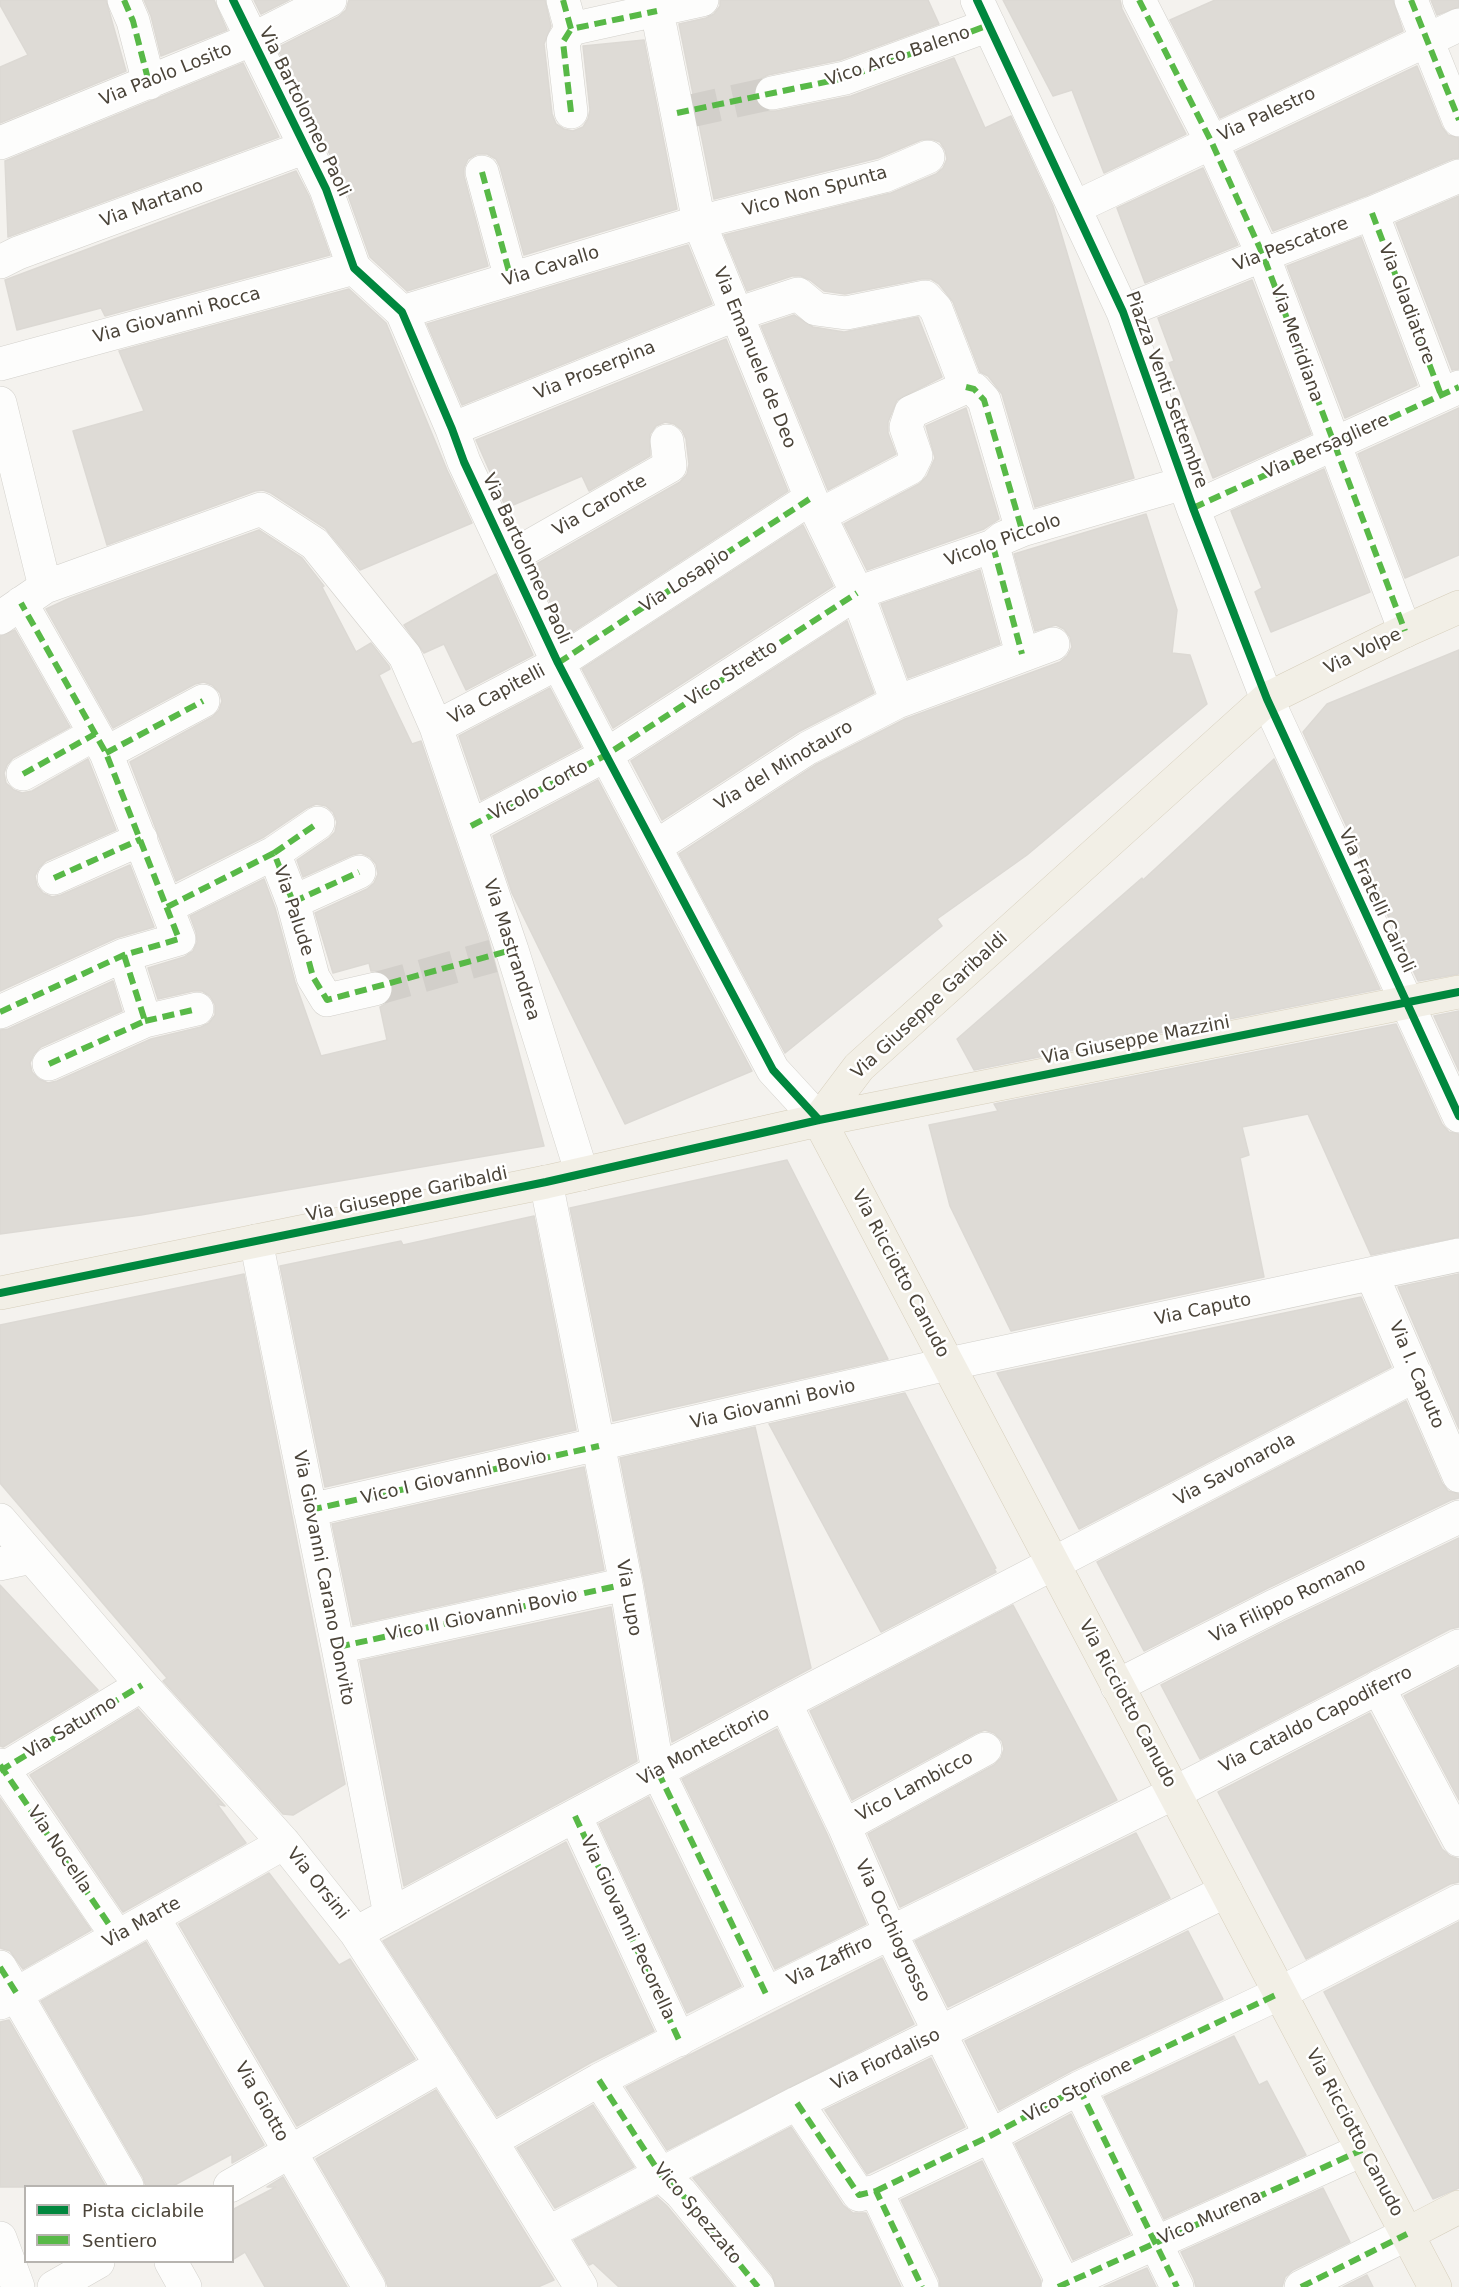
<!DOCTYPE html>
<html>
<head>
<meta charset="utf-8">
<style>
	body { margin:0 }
	#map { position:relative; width:1459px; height:2287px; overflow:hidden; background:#f4f2ee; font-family:"DejaVu Sans",sans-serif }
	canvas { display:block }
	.legend { position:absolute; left:24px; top:2185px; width:210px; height:78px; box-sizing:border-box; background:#fff; border:2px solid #b7b4b0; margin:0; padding:8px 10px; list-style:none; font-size:18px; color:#4b4439 }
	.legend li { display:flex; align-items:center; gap:12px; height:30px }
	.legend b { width:30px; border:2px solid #b7b4b0 }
</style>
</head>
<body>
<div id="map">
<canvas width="1459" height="2287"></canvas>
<ul class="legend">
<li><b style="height:8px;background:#00873e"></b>Pista ciclabile</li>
<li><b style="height:8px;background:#58b947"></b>Sentiero</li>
</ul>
</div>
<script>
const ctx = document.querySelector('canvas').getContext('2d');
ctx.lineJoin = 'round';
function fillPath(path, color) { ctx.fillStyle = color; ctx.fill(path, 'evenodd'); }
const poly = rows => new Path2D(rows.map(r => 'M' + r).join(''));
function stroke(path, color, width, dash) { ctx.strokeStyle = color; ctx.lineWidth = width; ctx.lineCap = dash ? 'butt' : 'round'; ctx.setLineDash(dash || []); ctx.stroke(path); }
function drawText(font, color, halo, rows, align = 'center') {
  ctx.font = font + ' "DejaVu Sans",sans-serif'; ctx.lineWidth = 5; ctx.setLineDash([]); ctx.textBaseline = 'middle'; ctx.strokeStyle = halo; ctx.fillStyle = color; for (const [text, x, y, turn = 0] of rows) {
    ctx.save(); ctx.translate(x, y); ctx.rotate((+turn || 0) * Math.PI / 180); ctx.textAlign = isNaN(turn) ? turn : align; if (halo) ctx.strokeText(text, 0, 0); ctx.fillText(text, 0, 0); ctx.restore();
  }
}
const building = poly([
	[0,0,106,0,126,71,0,123,0,67,28,55,0,5,0,0],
	[144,0,214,0,227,30,161,56,151,16,144,0],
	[254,0,289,0,261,14,254,0],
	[349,0,545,0,551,26,544,44,552,114,556,124,564,129,573,131,583,127,588,119,590,110,583,46,644,40,677,209,524,255,500,167,496,159,487,154,477,154,468,159,464,168,464,176,488,266,407,291,370,257,343,181,277,48,338,17,346,10,349,0],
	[720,0,928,0,939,24,840,60,768,75,760,79,754,87,754,97,758,105,766,111,776,111,851,96,954,58,985,128,1011,116,1053,206,1134,478,1035,507,1002,394,988,376,980,372,953,302,939,284,931,279,921,279,845,294,824,291,810,280,801,276,792,276,747,291,724,235,891,193,936,174,943,168,947,159,945,150,940,142,931,139,921,140,878,158,714,199,679,24,706,18,714,14,720,6,720,0],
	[1003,0,1120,0,1122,9,1186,134,1104,173,1072,90,1053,96,1003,0],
	[1215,0,1393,0,1403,31,1220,118,1170,20,1215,0],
	[1431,0,1459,0,1459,7,1437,15,1431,0],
	[243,63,279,137,8,237,5,161,243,63],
	[1417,66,1442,127,1448,135,1459,138,1459,158,1452,159,1365,196,1273,231,1236,152,1417,66],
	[1203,168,1238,245,1145,283,1117,208,1203,168],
	[296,171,309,196,330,255,105,316,101,308,17,330,5,280,296,171],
	[1459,196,1459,369,1452,370,1396,223,1459,196],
	[1361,237,1417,385,1345,418,1287,266,1361,237],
	[688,245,712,304,462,405,427,324,688,245],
	[1252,280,1311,434,1213,478,1169,363,1174,361,1158,318,1252,280],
	[349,289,386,323,447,470,472,523,360,570,325,528,271,493,263,490,255,491,107,545,73,431,144,411,119,351,349,289],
	[794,315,813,327,844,332,918,317,942,377,897,400,888,422,888,433,896,454,828,490,761,326,794,315],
	[726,339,788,491,566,636,533,566,680,482,687,474,689,464,686,439,682,430,674,424,665,422,656,426,650,434,650,456,589,491,582,476,506,508,476,440,726,339],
	[966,408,999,519,984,529,867,570,844,524,919,484,927,476,935,458,926,426,966,408],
	[1459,408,1459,555,1405,578,1358,454,1459,408],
	[1324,469,1370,592,1271,632,1255,592,1262,588,1231,511,1324,469],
	[1146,514,1177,610,1172,653,1190,655,1207,704,1027,855,937,919,942,926,785,1053,679,854,817,764,905,719,1060,662,1067,656,1072,647,1070,637,1064,629,1056,625,1035,631,1014,554,1146,514],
	[803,525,833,586,613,728,582,669,803,525],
	[259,530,302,558,324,586,322,587,356,652,371,643,389,666,390,669,379,675,412,744,421,741,488,937,544,1146,141,1215,0,1234,0,1030,8,1029,113,981,122,1011,41,1047,34,1054,30,1063,32,1072,39,1079,48,1083,57,1081,151,1039,201,1027,209,1023,215,1015,215,1005,210,996,202,991,193,991,158,999,148,968,184,957,193,951,197,942,196,932,190,916,264,879,275,908,295,982,321,1056,387,1040,380,1007,387,1003,393,995,393,985,389,977,381,971,371,971,369,963,333,973,315,913,367,889,374,883,378,874,376,864,370,857,361,853,352,855,303,877,297,860,329,838,335,832,337,822,333,812,326,806,316,804,307,808,264,837,176,881,130,762,212,717,219,710,222,701,220,693,212,685,204,682,195,684,113,728,46,609,70,598,259,530],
	[980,570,1000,644,908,678,881,604,980,570],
	[496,574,533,655,466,690,444,644,424,653,404,625,496,574],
	[847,621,874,693,798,732,662,820,631,761,847,621],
	[15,630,70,727,13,758,7,765,4,773,6,783,14,790,22,793,32,791,88,759,116,830,46,861,39,868,35,876,37,886,43,893,52,897,61,895,130,865,154,927,116,938,0,991,0,636,15,630],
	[1459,650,1459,974,1418,981,1303,732,1327,704,1459,650],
	[550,688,581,747,481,800,459,736,550,688],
	[1274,759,1380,989,974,1070,957,1039,1142,878,1143,880,1274,759],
	[598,780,752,1071,625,1124,512,893,493,836,598,780],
	[1459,1011,1459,1071,1434,1016,1459,1011],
	[1396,1024,1442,1124,1449,1132,1459,1134,1459,1237,1371,1255,1308,1114,1242,1127,1249,1155,1240,1158,1264,1277,1011,1331,950,1206,929,1125,998,1111,994,1104,1396,1024],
	[787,1160,888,1359,613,1421,570,1208,787,1160],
	[534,1216,576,1430,325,1487,280,1266,401,1241,403,1245,534,1216],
	[244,1274,345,1784,293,1815,283,1814,163,1681,167,1678,0,1483,0,1325,244,1274],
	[1459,1274,1459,1429,1398,1287,1459,1274],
	[1361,1297,1391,1367,1079,1529,997,1373,1361,1297],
	[905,1393,996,1568,994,1569,996,1572,881,1632,769,1424,905,1393],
	[1406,1401,1442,1483,1448,1491,1459,1494,1459,1498,1451,1500,1268,1588,1144,1651,1097,1562,1406,1401],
	[755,1427,811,1668,672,1742,644,1581,620,1458,755,1427],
	[584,1467,604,1570,353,1625,332,1524,584,1467],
	[1459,1538,1459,1627,1450,1629,1200,1759,1161,1685,1284,1622,1459,1538],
	[0,1585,98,1690,3,1747,0,1746,0,1585],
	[1013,1605,1117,1800,900,1907,868,1834,994,1765,1001,1758,1004,1749,1002,1741,994,1733,985,1730,976,1733,852,1800,810,1711,1013,1605],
	[611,1607,637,1761,404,1886,360,1661,611,1607],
	[1459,1667,1459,1800,1404,1696,1459,1667],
	[138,1709,225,1806,217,1804,246,1843,123,1912,30,1775,138,1709],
	[1370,1713,1442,1849,1450,1856,1459,1859,1459,1882,1450,1884,1306,1959,1218,1792,1370,1713],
	[777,1729,827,1834,866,1924,775,1969,682,1779,777,1729],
	[649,1797,741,1986,687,2013,599,1824,649,1797],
	[0,1798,91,1930,23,1969,10,1951,0,1948,0,1798],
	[1136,1833,1170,1898,948,2007,915,1941,1136,1833],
	[566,1842,654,2031,590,2063,497,2116,383,1941,566,1842],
	[269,1873,339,1965,350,1959,415,2059,297,2126,179,1924,269,1873],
	[1459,1922,1459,2188,1433,2199,1324,1992,1459,1922],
	[1188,1931,1223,1999,1071,2071,999,2110,965,2041,1188,1931],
	[146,1942,264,2145,232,2163,232,2154,171,2187,146,2187,143,2177,41,2001,146,1942],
	[882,1958,914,2024,667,2150,626,2087,882,1958],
	[9,2020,106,2187,0,2187,0,2022,9,2020],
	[1234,2036,1259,2085,1267,2081,1306,2155,1164,2219,1104,2097,1234,2036],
	[931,2058,965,2127,867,2174,825,2110,931,2058],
	[436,2090,475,2151,554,2280,538,2287,388,2287,385,2278,316,2159,436,2090],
	[593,2105,634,2167,555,2208,517,2148,593,2105],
	[1071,2114,1130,2234,1073,2260,1015,2144,1071,2114],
	[791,2127,843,2205,853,2213,866,2213,901,2287,776,2287,772,2275,693,2178,791,2127],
	[982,2161,1041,2281,1040,2287,940,2287,939,2279,901,2200,982,2161],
	[283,2177,347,2287,265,2287,245,2252,232,2260,232,2210,276,2187,267,2187,283,2177],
	[1323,2188,1350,2242,1293,2270,1285,2277,1282,2287,1196,2287,1194,2279,1181,2252,1323,2188],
	[657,2197,667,2206,734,2287,619,2287,593,2263,589,2265,574,2240,657,2197],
	[1147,2268,1156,2287,1104,2287,1147,2268],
	[1367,2275,1373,2287,1343,2287,1367,2275]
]);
const minorTunnel = poly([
	[686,112,772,93],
	[375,989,493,956]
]);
const minor = poly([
	[124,0,133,21,149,83],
	[233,0,326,189,354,268,402,312,452,429,464,462,558,663,606,755,773,1070,819,1120],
	[563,0,571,29,702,0],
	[653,0,657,11,699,222,811,498,857,593,897,702],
	[977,0,1123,312,1193,508,1267,699,1459,1116],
	[1139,0,1211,141,1263,255,1405,631],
	[1411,0,1459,120],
	[772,93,845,78,989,25],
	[571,112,563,42,571,29],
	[0,143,253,39,330,0],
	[482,172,511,279],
	[1076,207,1459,25],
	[1372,213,1441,395],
	[0,262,18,253,306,147],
	[402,312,699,222,884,176,928,157],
	[1123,312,1263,255,1372,213,1459,176],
	[0,364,354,268],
	[966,387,974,389,984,400,1022,530],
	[0,403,45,587],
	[452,429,737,314,798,294,816,309,846,313,925,297,936,309,966,387,911,412,906,427,916,456,910,468,820,515],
	[1193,508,1459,387],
	[993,546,1022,654],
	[509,558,670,466,667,441],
	[0,618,45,587,261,509,315,544,405,656,436,727,512,950,582,1174],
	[436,727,558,663,811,498],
	[106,753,203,701],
	[23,774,95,734],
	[471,826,606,755,857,593,993,546,1003,538,1022,530,1184,483],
	[655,847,808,748,897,702,1053,644],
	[274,853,318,823],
	[54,878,141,839],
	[293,902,359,872],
	[167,907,274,853,293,902,313,977,327,1000,375,989],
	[0,1012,124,955,179,939,106,753,21,603],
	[145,1021,197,1009],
	[49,1064,145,1021,124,955],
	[546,1182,626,1584,658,1772,766,1994],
	[256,1241,338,1647,390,1915],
	[1372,1275,1459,1476],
	[310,1510,948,1364,1459,1255],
	[0,1520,142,1685,284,1843,356,1933,491,2141,581,2287],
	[0,1564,32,1557],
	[338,1647,626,1584],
	[1117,1686,1276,1605,1459,1517],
	[1378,1687,1459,1840],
	[785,1703,844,1826,890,1932,1065,2287],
	[0,1765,117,1936],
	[0,1771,142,1685],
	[575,1816,679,2040],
	[844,1826,985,1749],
	[153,1917,369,2287],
	[356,1933,785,1703,1416,1375],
	[0,1967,127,2186],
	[0,2003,284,1843],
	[599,2080,661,2175,681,2193,758,2287],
	[1079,2088,1177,2287],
	[797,2103,859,2195,876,2191,922,2287],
	[491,2141,599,2080,766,1994,1174,1793,1459,1646],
	[230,2186,442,2065],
	[876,2191,990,2136,1079,2088,1280,1993,1459,1901],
	[548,2233,797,2103,1226,1891],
	[0,2238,18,2287],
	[171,2262,185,2287],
	[54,2287,98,2262],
	[1058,2287,1362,2150],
	[1301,2287,1407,2234]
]);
const major = poly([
	[819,1120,1435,2287],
	[819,1120,859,1067,1267,699,1405,631,1459,607],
	[0,1293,546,1182,819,1120,1459,992],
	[1407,2234,1459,2207]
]);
const quiet = poly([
	[124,0,133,21,149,83],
	[563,0,571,29,657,11],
	[1139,0,1211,141,1263,255,1405,631],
	[1411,0,1459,120],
	[571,112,563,42,571,29],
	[677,113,845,78,989,25],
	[482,172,511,279],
	[1372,213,1441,395],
	[966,387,974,389,984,400,1022,530],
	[1193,508,1459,387],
	[993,546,1022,654],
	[558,663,811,498],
	[106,753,203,701],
	[23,774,95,734],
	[471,826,606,755,857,593],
	[274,853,318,823],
	[54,878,141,839],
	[293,902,359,872],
	[167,907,274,853,293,902,313,977,327,1000,512,950],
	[0,1012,124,955,179,939,106,753,21,603],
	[145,1021,197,1009],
	[49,1064,145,1021,124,955],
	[310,1510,599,1446],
	[338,1647,626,1584],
	[0,1765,117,1936],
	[0,1771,142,1685],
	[658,1772,766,1994],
	[575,1816,679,2040],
	[0,1967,17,1994],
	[599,2080,661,2175,681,2193,758,2287],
	[1079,2088,1177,2287],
	[797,2103,859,2195,876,2191,922,2287],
	[876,2191,990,2136,1079,2088,1280,1993],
	[1058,2287,1362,2150],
	[1301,2287,1407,2234]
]);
const cycleway = poly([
	[233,0,326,189,354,268,402,312,452,429,464,462,558,663,606,755,773,1070,819,1120],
	[977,0,1123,312,1193,508,1267,699,1459,1116],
	[0,1293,546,1182,819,1120,1459,992]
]);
const streetNames = [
	["Vico Arco Baleno",898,57,-19],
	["Via Paolo Losito",166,75,-22],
	["Via Bartolomeo Paoli",304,112,64],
	["Via Palestro",1267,115,-25],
	["Vico Non Spunta",815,192,-15],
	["Via Martano",152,204,-20],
	["Via Pescatore",1291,245,-21],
	["Via Cavallo",551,267,-17],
	["Via Gladiatore",1406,304,69],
	["Via Giovanni Rocca",177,316,-15],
	["Via Meridiana",1296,344,70],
	["Via Emanuele de Deo",754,358,68],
	["Via Proserpina",595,371,-22],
	["Piazza Venti Settembre",1166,390,70],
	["Via Bersagliere",1326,447,-24],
	["Via Caronte",600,506,-30],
	["Vicolo Piccolo",1003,541,-20],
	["Via Bartolomeo Paoli",526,559,65],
	["Via Losapio",685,581,-33],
	["Via Volpe",1363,652,-26],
	["Vico Stretto",732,674,-33],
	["Via Capitelli",497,695,-28],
	["Via del Minotauro",784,766,-31],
	["Vicolo Corto",539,791,-28],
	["Via Fratelli Cairoli",1376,901,65],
	["Via Palude",293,911,72],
	["Via Mastrandrea",511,950,72],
	["Via Giuseppe Garibaldi",930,1006,-43],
	["Via Giuseppe Mazzini",1136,1041,-11],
	["Via Giuseppe Garibaldi",407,1195,-12],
	["Via Ricciotto Canudo",900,1274,62],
	["Via Caputo",1203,1310,-12],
	["Via I. Caputo",1416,1375,67],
	["Via Giovanni Bovio",773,1405,-13],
	["Via Savonarola",1235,1470,-28],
	["Vico I Giovanni Bovio",454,1478,-13],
	["Via Giovanni Carano Donvito",323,1578,79],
	["Via Lupo",628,1598,80],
	["Via Filippo Romano",1288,1601,-26],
	["Vico II Giovanni Bovio",482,1616,-12],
	["Via Ricciotto Canudo",1127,1704,62],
	["Via Cataldo Capodiferro",1316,1720,-27],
	["Via Saturno",71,1728,-31],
	["Via Montecitorio",704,1747,-28],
	["Vico Lambicco",915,1787,-28],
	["Via Nocella",59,1850,56],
	["Via Orsini",317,1884,51],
	["Via Marte",142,1923,-29],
	["Via Giovanni Pecorella",627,1928,65],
	["Via Occhiogrosso",892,1931,65],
	["Via Zaffiro",830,1962,-26],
	["Via Fiordaliso",886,2060,-26],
	["Vico Storione",1078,2091,-27],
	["Via Giotto",261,2102,60],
	["Via Ricciotto Canudo",1354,2133,62],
	["Vico Spezzato",697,2214,50],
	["Vico Murena",1210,2218,-24]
];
fillPath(building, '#dedbd6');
stroke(building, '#dcd9d4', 1.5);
stroke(minorTunnel, '#d2cfca', 33, [33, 16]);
stroke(minor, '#d2d0cb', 34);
stroke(major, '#d6cebb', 34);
stroke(minor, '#fdfdfc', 33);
stroke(major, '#f2efe6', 33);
stroke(quiet, '#58b947', 6, [12, 6]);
stroke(cycleway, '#00873e', 8);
drawText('18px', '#4b4439', '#fff', streetNames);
</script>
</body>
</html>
